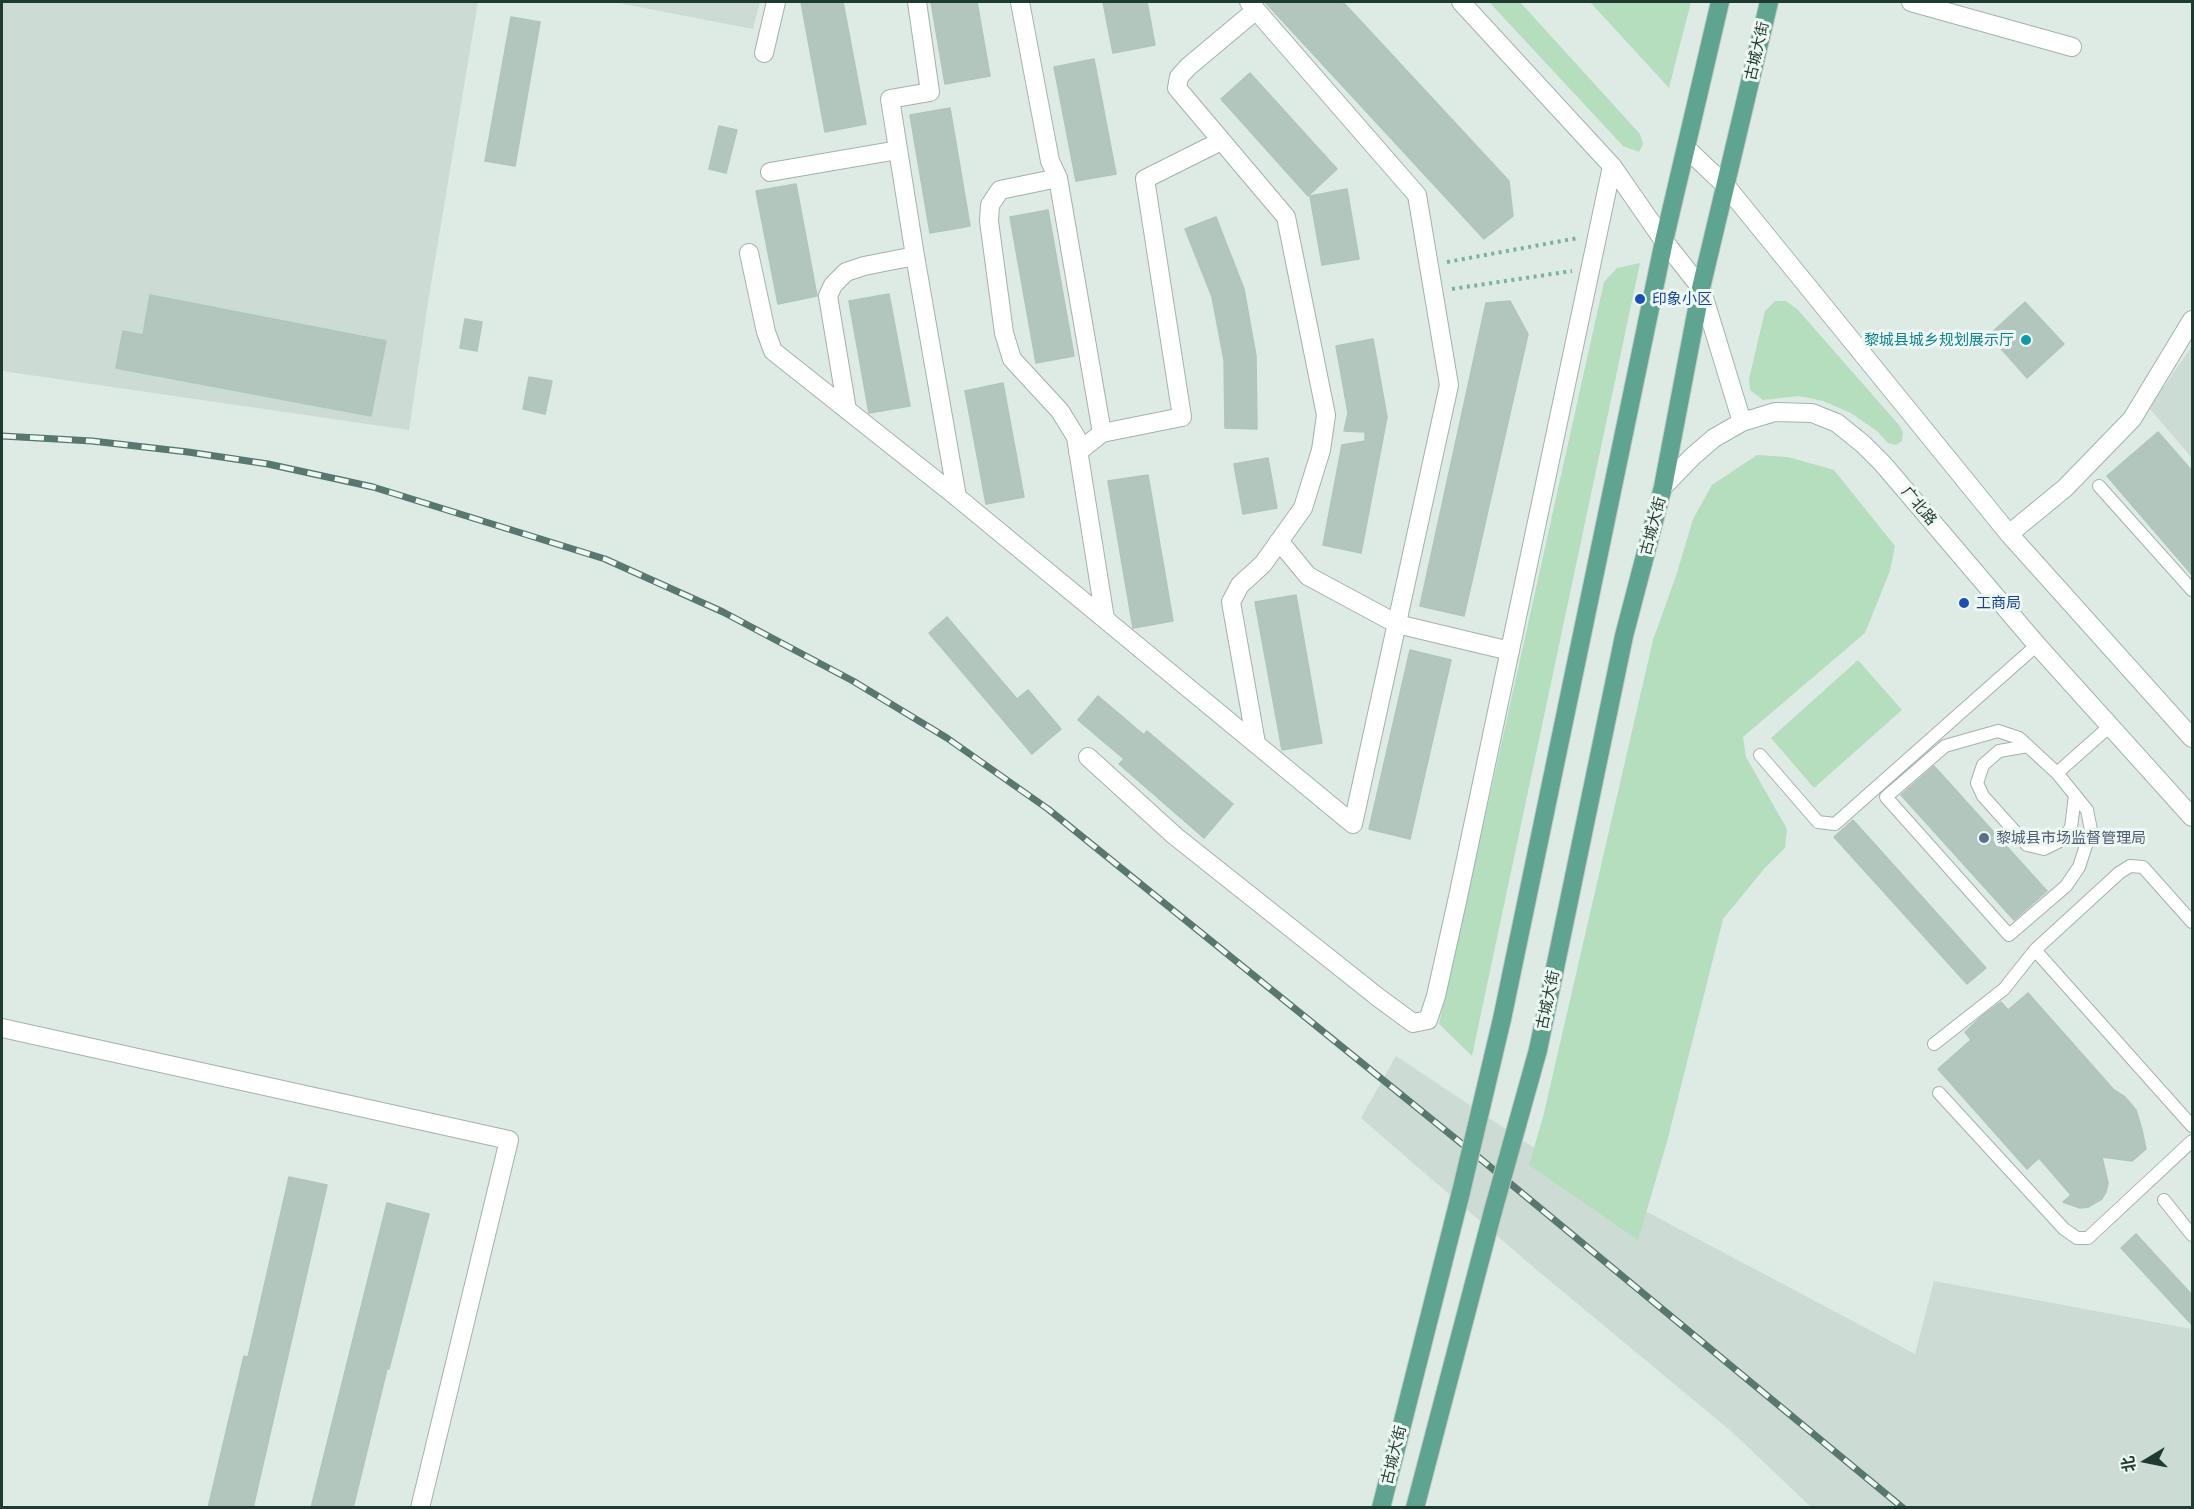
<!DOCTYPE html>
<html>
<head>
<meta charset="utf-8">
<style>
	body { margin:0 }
	#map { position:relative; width:2194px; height:1509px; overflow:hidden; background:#deebe4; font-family:"Golos Text","Noto Sans SC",sans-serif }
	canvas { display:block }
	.frame { position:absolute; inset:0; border:3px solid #1e3b32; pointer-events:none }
	.north { position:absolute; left:2116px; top:1431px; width:60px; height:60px; -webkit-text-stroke:4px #eef7f2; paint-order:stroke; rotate:260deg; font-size:16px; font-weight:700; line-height:24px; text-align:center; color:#1e3b32 }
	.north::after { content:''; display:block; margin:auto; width:21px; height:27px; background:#1e3b32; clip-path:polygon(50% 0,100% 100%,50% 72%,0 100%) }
</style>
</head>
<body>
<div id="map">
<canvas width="2194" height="1509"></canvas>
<div class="frame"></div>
<div class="north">北</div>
</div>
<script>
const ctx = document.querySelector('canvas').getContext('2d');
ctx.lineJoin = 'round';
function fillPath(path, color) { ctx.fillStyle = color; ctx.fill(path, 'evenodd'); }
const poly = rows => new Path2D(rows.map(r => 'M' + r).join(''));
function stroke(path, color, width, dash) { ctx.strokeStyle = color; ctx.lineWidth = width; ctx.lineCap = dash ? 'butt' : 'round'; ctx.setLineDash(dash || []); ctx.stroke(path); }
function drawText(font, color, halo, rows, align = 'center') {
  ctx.font = font + ' "Golos Text","Noto Sans SC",sans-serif'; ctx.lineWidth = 6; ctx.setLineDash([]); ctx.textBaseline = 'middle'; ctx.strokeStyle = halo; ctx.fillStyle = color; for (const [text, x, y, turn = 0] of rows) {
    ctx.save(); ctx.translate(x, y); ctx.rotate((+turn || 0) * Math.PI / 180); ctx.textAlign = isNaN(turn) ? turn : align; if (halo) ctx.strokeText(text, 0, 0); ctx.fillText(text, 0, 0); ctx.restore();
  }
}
const built = poly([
	[2,2,478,2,428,302,409,430,2,371],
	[613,2,760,2,753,29],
	[2192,346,2192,458,2149,408],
	[1396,1056,1564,1168,1915,1354,1934,1281,2192,1329,2192,1507,1811,1507,1732,1432,1532,1266,1361,1118]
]);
const green = poly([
	[1489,2,1520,2,1640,134,1643,144,1639,152,1623,146],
	[1590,2,1691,2,1669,88],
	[1640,263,1472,1056,1439,1024,1604,282,1617,268],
	[1775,301,1786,301,1798,310,1899,425,1903,432,1902,441,1896,445,1888,443,1877,431,1851,413,1823,401,1799,396,1763,400,1750,390,1749,379,1765,311],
	[1757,455,1788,457,1834,470,1895,546,1890,571,1865,633,1743,737,1746,757,1787,829,1785,848,1764,869,1723,919,1667,1142,1638,1240,1529,1165,1543,1117,1653,640,1676,576,1693,519,1712,485],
	[1858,660,1902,710,1814,788,1771,738]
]);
const building = poly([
	[801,2,843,2,866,124,825,132,801,2],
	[931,2,977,2,990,76,945,84,931,2],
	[1103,2,1147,2,1155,45,1113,53,1103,2],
	[1265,2,1343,2,1509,181,1513,216,1484,239,1265,2],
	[511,17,540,22,515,166,485,161,511,17],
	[1094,59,1116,174,1076,181,1054,67,1094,59],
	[1250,73,1337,169,1308,196,1221,99,1250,73],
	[950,108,970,226,930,233,910,115,950,108],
	[719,126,737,130,726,173,709,169,719,126],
	[796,184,817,296,778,304,756,191,796,184],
	[1347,189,1359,259,1322,265,1310,196,1347,189],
	[1048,210,1074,356,1036,363,1010,217,1048,210],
	[1216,217,1244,289,1256,356,1257,429,1225,428,1224,360,1212,297,1185,229,1216,217],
	[889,294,910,406,869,413,849,301,889,294],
	[150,295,386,341,371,416,116,368,123,331,143,335,150,295],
	[1510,301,1528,334,1464,616,1420,606,1486,303,1510,301],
	[2025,302,2064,344,2027,378,1989,335,2025,302],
	[465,319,482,322,477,351,460,348,465,319],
	[1373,339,1387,417,1361,553,1323,545,1342,445,1365,441,1365,432,1344,431,1348,413,1336,346,1373,339],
	[529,377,552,381,545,414,523,409,529,377],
	[1003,383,1024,497,986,504,965,391,1003,383],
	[2158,432,2193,472,2193,576,2107,476,2158,432],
	[1268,458,1277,508,1243,514,1234,464,1268,458],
	[1148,475,1173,621,1133,628,1108,481,1148,475],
	[1296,595,1322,743,1282,750,1255,602,1296,595],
	[947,617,1017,699,1028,690,1061,729,1032,754,929,633,947,617],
	[1410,650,1451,660,1410,839,1369,829,1410,650],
	[1098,696,1144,735,1147,731,1233,804,1204,838,1119,764,1124,759,1078,720,1098,696],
	[1934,766,2047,891,2014,920,1901,795,1934,766],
	[1853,820,1986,968,1967,984,1834,837,1853,820],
	[2028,993,2114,1090,2125,1097,2136,1110,2142,1130,2146,1149,2132,1161,2102,1157,2108,1183,2106,1192,2102,1199,2088,1207,2080,1208,2063,1202,2071,1195,2039,1158,2027,1169,1938,1069,1971,1040,1965,1032,1982,1016,2001,1002,2008,1010,2028,993],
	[289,1177,327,1185,253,1508,208,1508,244,1356,248,1357,289,1177],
	[387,1203,429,1214,389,1369,387,1369,353,1508,311,1508,387,1203],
	[2136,1234,2193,1296,2193,1326,2121,1248,2136,1234]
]);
const path = poly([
	[1447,262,1578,238],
	[1452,289,1572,271]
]);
const service = poly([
	[2099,486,2192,590],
	[1998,731,2019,738,2057,773,2087,810,2091,830,2079,867,2066,886,2009,935,1886,797,1945,746,1998,731],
	[2028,746,1999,751,1983,765,1977,783,1983,796,2027,845,2044,849,2060,841,2071,828,2075,795],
	[1760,755,1818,822,1835,824,2037,645],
	[2057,773,2110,726],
	[2035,950,2192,1126],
	[1934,1044,2004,989,2035,950,2119,873,2130,866,2143,867,2192,922],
	[1939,1093,2064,1229,2077,1238,2088,1238,2192,1141],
	[2164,1200,2192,1235]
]);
const minor = poly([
	[917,2,930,92,890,99,915,256,957,497],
	[1020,2,1050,161,1058,178,1102,433],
	[1461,2,1612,166,1664,241],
	[1911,2,2072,47],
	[764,53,776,2],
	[770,172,898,150],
	[1058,178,1000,190,990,205,989,221,1004,333,1012,359,1060,411,1076,437,1105,619],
	[749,253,766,332,773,351,957,497,1353,824,1449,385,1417,195,1249,2],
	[847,410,828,296,833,285,846,272,864,266,915,256],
	[1078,452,1102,433,1182,417,1145,179,1221,141],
	[2009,534,2065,488,2132,419,2192,320],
	[1279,541,1308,576,1397,624,1510,651],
	[1256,743,1231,602,1240,585,1263,564,1303,508,1321,450,1326,415,1286,217,1177,88,1179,77,1188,67,1256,10],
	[1088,757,1175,836,1379,998,1413,1023,1428,1020,1436,996,1458,897,1612,166],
	[2,1028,509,1140,420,1508]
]);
const secondary = poly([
	[1686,148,1726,186,2009,534,2192,738],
	[1664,241,1701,288,1742,422,1775,412,1812,413,1837,423,1863,444,1883,464,2037,645,2192,817],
	[1663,487,1692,457,1714,438,1742,422]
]);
const primary = poly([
	[1502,1019,1664,241,1720,2],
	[1538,1050,1624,636,1663,487,1701,288,1769,2],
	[1381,1508,1461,1192],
	[1415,1508,1493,1211]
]);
const rail = poly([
	[2,436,92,441,188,452,268,464,373,487,605,559,723,612,853,681,947,738,1048,809,1477,1156,1903,1508]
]);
const primaryBridge = poly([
	[1461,1192,1502,1019],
	[1493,1211,1538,1050]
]);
const markers = [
	[1640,299,6,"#1a4fb4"],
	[2026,340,6,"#0f9aa8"],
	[1964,603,6,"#1a4fb4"],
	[1984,838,6,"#5c6f8a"]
];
const streetNames = [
	["古城大街",1757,51,-77],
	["广北路",1919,506,50],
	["古城大街",1653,526,-75],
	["古城大街",1548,1000,-78],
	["古城大街",1394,1455,-76]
];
const transitNames = [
	["印象小区",1652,299],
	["工商局",1976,603]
];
const cultureNames = [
	["黎城县城乡规划展示厅",2014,340]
];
const serviceNames = [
	["黎城县市场监督管理局",1996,838]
];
fillPath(built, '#ccdbd3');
fillPath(green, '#b4debe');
fillPath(building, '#b3c6bd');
stroke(building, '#b0c5bb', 1.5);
stroke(service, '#a1b3ab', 14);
stroke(minor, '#a1b3ab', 20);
stroke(secondary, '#9cb7ac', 20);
stroke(primary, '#c0c8c6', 20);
stroke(path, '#7cb19e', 4, [3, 4.5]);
stroke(service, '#fff', 12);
stroke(minor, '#fff', 18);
stroke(secondary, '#fff', 18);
stroke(primary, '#5fa490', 18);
stroke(rail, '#58776e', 7);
stroke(rail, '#eef7f2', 4.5, [14]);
stroke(primaryBridge, '#c0c8c6', 20, []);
stroke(primaryBridge, '#5fa490', 18);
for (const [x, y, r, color] of markers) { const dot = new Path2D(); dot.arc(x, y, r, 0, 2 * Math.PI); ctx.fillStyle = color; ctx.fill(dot); stroke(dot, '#eef7f2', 2); }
drawText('15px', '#1e3b32', '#eef7f2', streetNames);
drawText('15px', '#164399', '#eef7f2', transitNames, 'left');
drawText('15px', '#0d838f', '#eef7f2', cultureNames, 'right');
drawText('15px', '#4e5e75', '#eef7f2', serviceNames, 'left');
</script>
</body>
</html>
